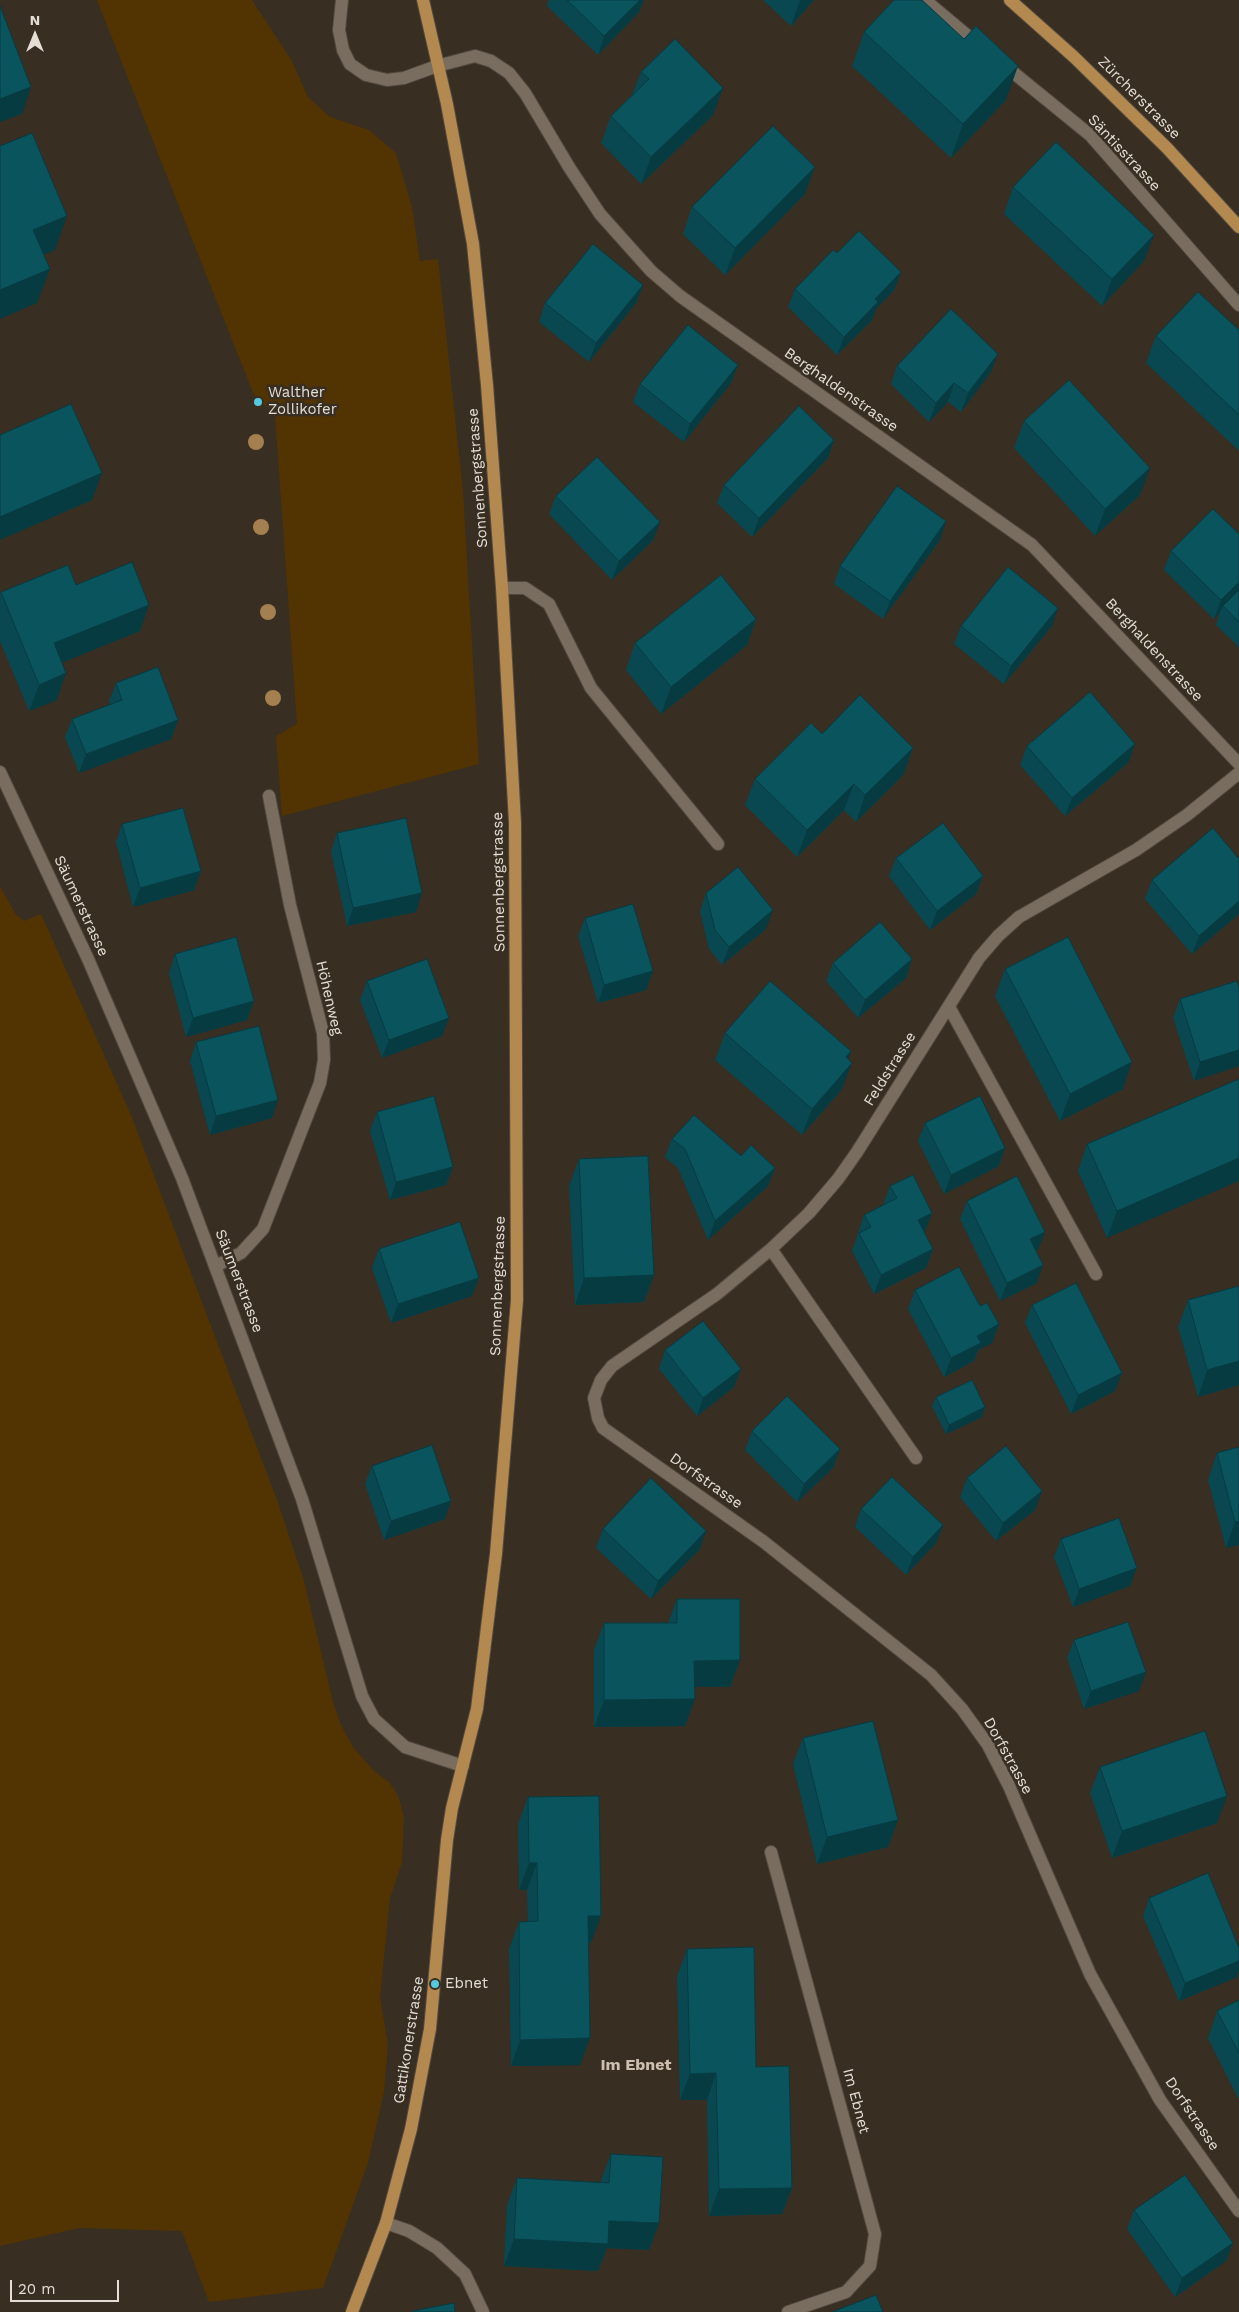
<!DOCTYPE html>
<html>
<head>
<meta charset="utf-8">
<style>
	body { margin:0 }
	#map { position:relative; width:1239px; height:2312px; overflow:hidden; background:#382e22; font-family:"Work Sans",sans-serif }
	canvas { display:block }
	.north { position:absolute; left:10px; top:10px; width:50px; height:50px; -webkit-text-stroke:4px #382e22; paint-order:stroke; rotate:0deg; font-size:14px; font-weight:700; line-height:20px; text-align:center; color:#e4ded6 }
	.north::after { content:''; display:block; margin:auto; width:18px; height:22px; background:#e4ded6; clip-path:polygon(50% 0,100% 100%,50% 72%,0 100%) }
	.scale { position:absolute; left:10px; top:2280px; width:109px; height:22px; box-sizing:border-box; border:2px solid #e4ded6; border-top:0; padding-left:6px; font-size:15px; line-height:18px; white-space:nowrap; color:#e4ded6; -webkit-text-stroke:4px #382e22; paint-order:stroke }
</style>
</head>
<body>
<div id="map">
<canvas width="1239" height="2312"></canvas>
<div class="north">N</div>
<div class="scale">20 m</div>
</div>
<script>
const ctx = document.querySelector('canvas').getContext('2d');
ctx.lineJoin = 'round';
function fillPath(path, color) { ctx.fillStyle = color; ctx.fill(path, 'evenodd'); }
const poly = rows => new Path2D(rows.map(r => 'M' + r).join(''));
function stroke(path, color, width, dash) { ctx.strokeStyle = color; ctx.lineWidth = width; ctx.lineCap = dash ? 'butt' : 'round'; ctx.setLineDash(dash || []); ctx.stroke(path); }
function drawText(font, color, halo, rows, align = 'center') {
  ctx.font = font + ' "Work Sans",sans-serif'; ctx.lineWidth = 5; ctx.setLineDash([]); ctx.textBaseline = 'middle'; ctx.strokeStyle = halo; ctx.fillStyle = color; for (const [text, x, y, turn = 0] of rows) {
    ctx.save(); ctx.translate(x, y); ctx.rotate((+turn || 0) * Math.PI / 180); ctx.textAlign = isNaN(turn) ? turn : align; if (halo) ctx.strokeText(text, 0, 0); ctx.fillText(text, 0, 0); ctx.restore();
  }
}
const green = poly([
	[97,0,252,0,292,61,308,97,330,117,369,130,396,153,412,207,420,261,438,259,463,491,479,764,282,816,276,736,297,724,275,415,254,395],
	[0,886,16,915,24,921,41,914,131,1115,277,1500,304,1581,333,1702,341,1725,353,1747,374,1771,389,1782,398,1795,404,1817,402,1862,390,1898,380,1997,388,2045,384,2092,368,2163,323,2288,209,2302,182,2231,79,2228,0,2246]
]);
const minor = poly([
	[342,0,339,30,343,50,350,64,366,75,387,80,404,78,437,66,475,56,491,61,509,73,525,93,569,167,600,214,651,271,680,296,1032,545,1239,764],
	[925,0,980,46],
	[1004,65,1090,135,1239,305],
	[502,588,525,588,549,604,591,688,718,844],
	[0,772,88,959,182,1178,302,1499,362,1696,374,1719,405,1747,463,1766],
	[1239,773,1187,815,1136,850,1019,917,998,936,979,958,857,1152,838,1179,809,1213,771,1249,717,1294,612,1366,601,1380,594,1398,598,1418,603,1428,764,1542,931,1675,962,1709,988,1745,1009,1786,1090,1974,1160,2100,1239,2211],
	[949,1007,1096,1274],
	[771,1249,916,1458],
	[216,1266,241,1253,263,1229,320,1083,324,1060,323,1033,290,905,269,796],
	[771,1852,875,2234,870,2266,846,2292,788,2312],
	[386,2223,409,2231,437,2248,465,2274,483,2312]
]);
const major = poly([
	[1010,0,1074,57,1167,148,1239,227],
	[352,2312,386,2223,411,2129,430,2029,447,1840,452,1808,477,1709,496,1554,517,1300,515,823,502,588,487,385,473,244,447,104,423,0]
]);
const trees = [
	[256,442],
	[261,527],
	[268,612],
	[273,698]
];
const wall = poly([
	[549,0,644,0,639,12,598,55,547,6],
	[763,0,814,0,791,26],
	[864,32,964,39,1006,100,951,158,852,66],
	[641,72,723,88,713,115,641,184,601,143,611,116,632,95],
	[1013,187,1144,261,1102,306,1004,214],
	[805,194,725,275,683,234,692,207],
	[837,253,901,272,894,290,876,309,872,320,837,355,788,307,795,289],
	[643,285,636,303,589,362,539,322,545,303],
	[1239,330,1239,451,1146,363,1156,336],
	[738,365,731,383,684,442,633,402,640,384],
	[897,366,991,372,961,412,948,402,929,422,891,384],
	[1024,421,1140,495,1095,536,1014,448],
	[834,440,828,458,752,537,717,503,724,485],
	[556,496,653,540,612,580,549,514],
	[1239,534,1239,647,1216,625,1220,612,1214,619,1164,570,1171,551],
	[940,540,883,619,834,584,840,566],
	[76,585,140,631,62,662,57,700,29,711,0,641,0,595,1,592],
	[756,619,747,645,661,714,626,670,635,643],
	[961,626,1052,626,1004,684,954,644],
	[116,683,178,720,171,739,79,773,65,737,72,719,110,705,109,701],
	[822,734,913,748,903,775,856,822,844,810,797,857,745,805,755,779],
	[1027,746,1129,762,1065,816,1020,765],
	[122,824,201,871,194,890,133,907,116,842],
	[337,833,416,912,347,926,331,851],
	[896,858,983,876,976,894,930,930,889,876],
	[1239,859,1239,914,1192,954,1145,899,1152,880],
	[706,893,766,929,722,965,709,949,700,911],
	[585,918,653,971,646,990,598,1003,578,936],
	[175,954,254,1001,247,1020,186,1037,169,973],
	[912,959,906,978,858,1018,826,981,833,963],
	[1005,969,1123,1089,1060,1121,995,996],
	[367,981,442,1036,382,1058,360,1000],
	[1237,981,1194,1081,1173,1018,1180,999],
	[725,1033,848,1059,842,1089,802,1135,715,1060],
	[196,1042,272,1118,210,1135,190,1061],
	[1239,1079,1107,1238,1078,1171,1087,1144],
	[377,1112,453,1167,446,1185,390,1200,370,1131],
	[925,1123,1005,1148,999,1166,944,1194,918,1141],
	[672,1139,741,1156,775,1168,768,1186,708,1240,678,1168,665,1157],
	[579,1159,654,1275,644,1302,575,1305,569,1186],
	[890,1186,932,1213,925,1231,924,1232,933,1249,926,1268,874,1294,852,1251,864,1215,883,1205],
	[967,1201,1038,1250,1036,1251,1037,1283,1000,1301,960,1219],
	[379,1249,472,1296,391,1323,372,1268],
	[1239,1286,1239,1385,1198,1397,1178,1327,1188,1300],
	[915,1290,980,1306,999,1324,992,1343,978,1350,974,1361,944,1377,908,1309],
	[1032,1305,1115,1391,1071,1414,1025,1323],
	[665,1350,734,1387,697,1416,659,1369],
	[936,1397,985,1407,982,1417,946,1434,932,1406],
	[752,1431,840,1449,833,1468,797,1502,745,1450],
	[1239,1447,1239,1545,1226,1548,1208,1480,1217,1453],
	[372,1466,445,1519,384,1540,365,1484],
	[967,1478,1035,1510,996,1541,960,1497],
	[861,1509,943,1525,936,1543,906,1575,855,1527],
	[603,1529,700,1549,651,1599,596,1548],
	[1061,1539,1130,1586,1073,1607,1054,1557],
	[677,1599,740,1660,730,1687,695,1687,685,1726,594,1727,594,1650,604,1623,668,1623],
	[1074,1640,1139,1691,1084,1709,1067,1658],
	[803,1738,898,1820,888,1847,817,1864,793,1764],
	[1100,1767,1217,1823,1112,1858,1090,1793],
	[528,1797,591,1943,588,1943,580,2065,511,2066,509,1949,519,1922,528,1922,527,1890,519,1890,518,1824],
	[1149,1898,1237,1977,1179,2001,1143,1916],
	[687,1949,756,2067,792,2188,782,2214,709,2216,707,2100,680,2100,677,1976],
	[1239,2000,1239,2098,1238,2098,1208,2038,1217,2011],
	[611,2154,659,2223,649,2250,607,2248,598,2271,504,2266,507,2205,517,2178,601,2183,601,2180],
	[1134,2210,1226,2261,1175,2297,1127,2229]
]);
const shadedWall = poly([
	[640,0,644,0,639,12,598,55,604,36],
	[800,0,814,0,791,26],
	[1018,66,1006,100,951,158,963,124],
	[31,87,22,114,0,122,0,99],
	[723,88,713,115,641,184,651,157],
	[815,167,805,194,725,275,735,248],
	[67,216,55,250,21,264,33,230],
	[1154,235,1144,261,1102,306,1112,279],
	[50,269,37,303,0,319,0,290],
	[901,272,894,290,876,309,872,320,837,355,844,337,875,299],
	[643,285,636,303,589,362,596,343],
	[998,354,991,372,961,412,968,393],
	[738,365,731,383,684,442,690,424],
	[954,383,948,402,929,422,936,403],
	[834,440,828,458,752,537,759,518],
	[1150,468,1140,495,1095,536,1105,509],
	[102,473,92,500,0,540,0,517],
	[946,521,940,540,883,619,890,601],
	[660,522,653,540,612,580,619,561],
	[1239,582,1239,593,1223,606,1220,612,1214,619,1221,600],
	[149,605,140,631,44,670,54,643],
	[1058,608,1052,626,1004,684,1011,666],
	[756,619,747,645,661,714,671,687],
	[66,673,57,700,29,711,39,685],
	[178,720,171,739,79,773,86,754],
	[1135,744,1129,762,1065,816,1072,798],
	[913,748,903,775,856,822,865,795],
	[854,784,844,810,797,857,807,830],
	[201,871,194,890,133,907,140,888],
	[983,876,976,894,930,930,937,911],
	[422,893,416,912,347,926,353,908],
	[1239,901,1239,914,1192,954,1199,936],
	[773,910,766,929,722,965,729,947],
	[912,959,906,978,858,1018,865,1000],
	[653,971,646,990,598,1003,604,985],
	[254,1001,247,1020,186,1037,193,1018],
	[449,1018,442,1036,382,1058,389,1040],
	[1239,1050,1239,1066,1194,1081,1200,1062],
	[851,1051,843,1073,852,1063,842,1089,802,1135,812,1109,846,1057],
	[1132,1062,1123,1089,1060,1121,1070,1094],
	[278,1100,272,1118,210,1135,216,1116],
	[1005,1148,999,1166,944,1194,951,1175],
	[1239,1158,1239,1181,1107,1238,1117,1211],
	[453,1167,446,1185,390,1200,396,1182],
	[775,1168,768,1186,708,1240,715,1221],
	[932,1213,925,1231,911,1238,918,1220],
	[1045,1232,1038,1250,1024,1257,1030,1239],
	[933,1249,926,1268,874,1294,881,1275],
	[1043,1265,1037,1283,1000,1301,1007,1283],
	[654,1275,644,1302,575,1305,584,1278],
	[479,1278,472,1296,391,1323,398,1304],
	[999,1324,992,1343,978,1350,974,1361,944,1377,951,1358,977,1336],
	[1239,1361,1239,1385,1198,1397,1207,1370],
	[741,1369,734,1387,697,1416,703,1398],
	[1122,1373,1115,1391,1071,1414,1078,1395],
	[985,1407,982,1417,946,1434,949,1425],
	[840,1449,833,1468,797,1502,804,1484],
	[1042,1491,1035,1510,996,1541,1003,1523],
	[451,1501,445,1519,384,1540,391,1521],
	[1239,1521,1239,1545,1226,1548,1235,1522],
	[943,1525,936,1543,906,1575,913,1557],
	[706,1531,700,1549,651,1599,658,1581],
	[1137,1568,1130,1586,1073,1607,1079,1589],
	[740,1660,730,1687,685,1687,694,1661],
	[1146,1672,1139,1691,1084,1709,1091,1691],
	[695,1699,685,1726,594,1727,604,1700],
	[1227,1796,1217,1823,1112,1858,1122,1831],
	[898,1820,888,1847,817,1864,827,1837],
	[529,1863,537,1863,527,1890,519,1890],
	[588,1916,601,1916,591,1943,578,1943],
	[1239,1961,1239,1971,1237,1977,1179,2001,1185,1983],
	[590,2038,580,2065,511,2066,520,2040],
	[716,2073,707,2100,680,2100,690,2074],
	[792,2188,782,2214,709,2216,719,2189],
	[609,2221,659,2223,649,2250,607,2248,598,2271,504,2266,514,2239],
	[1233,2243,1226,2261,1175,2297,1182,2278]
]);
const building = poly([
	[567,0,640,0,604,36,567,0],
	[894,0,922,0,964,39,976,26,1018,66,963,124,864,32,894,0],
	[0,6,31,87,0,99,0,6],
	[675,39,723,88,651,157,611,116,649,79,641,72,675,39],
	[773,126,815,167,735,248,692,207,773,126],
	[32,133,67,216,33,230,50,269,0,290,0,146,32,133],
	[1056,142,1154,235,1112,279,1013,187,1056,142],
	[859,231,901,272,875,299,878,302,844,337,795,289,833,250,837,253,859,231],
	[593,244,643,285,596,343,545,303,593,244],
	[1198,292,1239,330,1239,415,1156,336,1198,292],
	[951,309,998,354,968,393,954,383,936,403,897,366,951,309],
	[688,325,738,365,690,424,640,384,688,325],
	[1069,380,1150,468,1105,509,1024,421,1069,380],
	[71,404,102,473,0,517,0,435,71,404],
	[799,406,834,440,759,518,724,485,799,406],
	[597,457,660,522,619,561,556,496,597,457],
	[897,486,946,521,890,601,840,566,897,486],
	[1213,509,1239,534,1239,582,1221,600,1171,551,1213,509],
	[132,562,149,605,54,643,66,673,39,685,1,592,68,565,76,585,132,562],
	[1008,567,1058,608,1011,666,961,626,1008,567],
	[721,575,756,619,671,687,635,643,721,575],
	[1239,590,1239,622,1223,606,1239,590],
	[158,667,178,720,86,754,72,719,122,700,116,683,158,667],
	[1090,692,1135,744,1072,798,1027,746,1090,692],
	[860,695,913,748,865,795,854,784,807,830,755,779,811,723,822,734,860,695],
	[183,808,201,871,140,888,122,824,183,808],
	[406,818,422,893,353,908,337,833,406,818],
	[943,823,983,876,937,911,896,858,943,823],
	[1213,828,1239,859,1239,901,1199,936,1152,880,1213,828],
	[738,867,773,910,729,947,715,930,706,893,738,867],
	[633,904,653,971,604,985,585,918,633,904],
	[880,922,912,959,865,1000,833,963,880,922],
	[236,937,254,1001,193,1018,175,954,236,937],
	[1068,937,1132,1062,1070,1094,1005,969,1068,937],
	[427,959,449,1018,389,1040,367,981,427,959],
	[770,981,851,1051,846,1057,852,1063,812,1109,725,1033,770,981],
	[1237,981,1239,988,1239,1050,1200,1062,1180,999,1237,981],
	[259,1026,278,1100,216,1116,196,1042,259,1026],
	[1239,1079,1239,1158,1117,1211,1087,1144,1239,1079],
	[434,1096,453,1167,396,1182,377,1112,434,1096],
	[980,1096,1005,1148,951,1175,925,1123,980,1096],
	[694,1115,741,1156,751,1145,775,1168,715,1221,685,1149,672,1139,694,1115],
	[648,1156,654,1275,584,1278,579,1159,648,1156],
	[913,1175,932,1213,918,1220,933,1249,881,1275,859,1233,871,1227,864,1215,897,1198,890,1186,913,1175],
	[1017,1176,1045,1232,1030,1239,1043,1265,1007,1283,967,1201,1017,1176],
	[460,1222,479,1278,398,1304,379,1249,460,1222],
	[959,1267,980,1306,987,1303,999,1324,977,1336,981,1343,951,1358,915,1290,959,1267],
	[1076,1283,1122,1373,1078,1395,1032,1305,1076,1283],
	[1239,1286,1239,1361,1207,1370,1188,1300,1239,1286],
	[703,1321,741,1369,703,1398,665,1350,703,1321],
	[972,1380,985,1407,949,1425,936,1397,972,1380],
	[787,1396,840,1449,804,1484,752,1431,787,1396],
	[432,1445,451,1501,391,1521,372,1466,432,1445],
	[1006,1446,1042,1491,1003,1523,967,1478,1006,1446],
	[1239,1447,1239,1521,1235,1522,1217,1453,1239,1447],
	[892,1477,943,1525,913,1557,861,1509,892,1477],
	[651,1478,706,1531,658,1581,603,1529,651,1478],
	[1119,1518,1137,1568,1079,1589,1061,1539,1119,1518],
	[677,1599,740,1599,740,1660,694,1661,695,1699,604,1700,604,1623,677,1623,677,1599],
	[1128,1622,1146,1672,1091,1691,1074,1640,1128,1622],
	[873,1721,898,1820,827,1837,803,1738,873,1721],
	[1205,1731,1227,1796,1122,1831,1100,1767,1205,1731],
	[599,1796,601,1916,588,1916,590,2038,520,2040,519,1922,538,1921,537,1863,529,1863,528,1797,599,1796],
	[1208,1873,1239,1948,1239,1961,1185,1983,1149,1898,1208,1873],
	[754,1947,756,2067,789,2066,792,2188,719,2189,716,2073,690,2074,687,1949,754,1947],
	[1239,2000,1239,2053,1217,2011,1239,2000],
	[611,2154,663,2157,659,2223,609,2221,608,2244,514,2239,517,2178,609,2183,611,2154],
	[1185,2175,1233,2243,1182,2278,1134,2210,1185,2175],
	[876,2295,883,2312,832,2312,876,2295],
	[454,2303,455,2312,412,2312,413,2311,454,2303]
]);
const markers = [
	[258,402,5,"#54cade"],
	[435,1984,5,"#54cade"]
];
const streetNames = [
	["Zürcherstrasse",1139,98,45],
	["Säntisstrasse",1124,153,47],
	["Berghaldenstrasse",841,390,35],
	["Sonnenbergstrasse",478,478,-94],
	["Berghaldenstrasse",1154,650,47],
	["Sonnenbergstrasse",499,882,-91],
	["Säumerstrasse",81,906,65],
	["Höhenweg",329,998,77],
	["Feldstrasse",890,1069,-58],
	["Säumerstrasse",239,1281,69],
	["Sonnenbergstrasse",498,1286,-88],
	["Dorfstrasse",706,1481,35],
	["Dorfstrasse",1008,1756,61],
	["Gattikonerstrasse",409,2040,-81],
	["Im Ebnet",856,2101,75],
	["Dorfstrasse",1192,2114,56]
];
const poiNames = [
	["Walther",268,393],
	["Zollikofer",268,410],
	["Ebnet",445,1984]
];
const neighbourhoodNames = [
	["Im Ebnet",636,2065]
];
fillPath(green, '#523402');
stroke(minor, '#534a3f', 14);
stroke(major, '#534a3f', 14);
stroke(minor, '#796d5f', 12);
stroke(major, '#b48950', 12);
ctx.fillStyle = '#a47f50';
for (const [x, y] of trees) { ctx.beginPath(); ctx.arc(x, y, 8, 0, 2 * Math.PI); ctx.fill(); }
fillPath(wall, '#094851');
fillPath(shadedWall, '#073b42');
fillPath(building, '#0a545e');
stroke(building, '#073b42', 1);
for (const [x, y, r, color] of markers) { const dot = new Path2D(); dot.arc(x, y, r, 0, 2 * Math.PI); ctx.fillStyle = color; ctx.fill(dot); stroke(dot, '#382e22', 2); }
drawText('15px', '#e4ded6', '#382e22', streetNames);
drawText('15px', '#e4ded6', '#382e22', poiNames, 'left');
drawText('bold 16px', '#ccbfaf', '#382e22', neighbourhoodNames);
</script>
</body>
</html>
